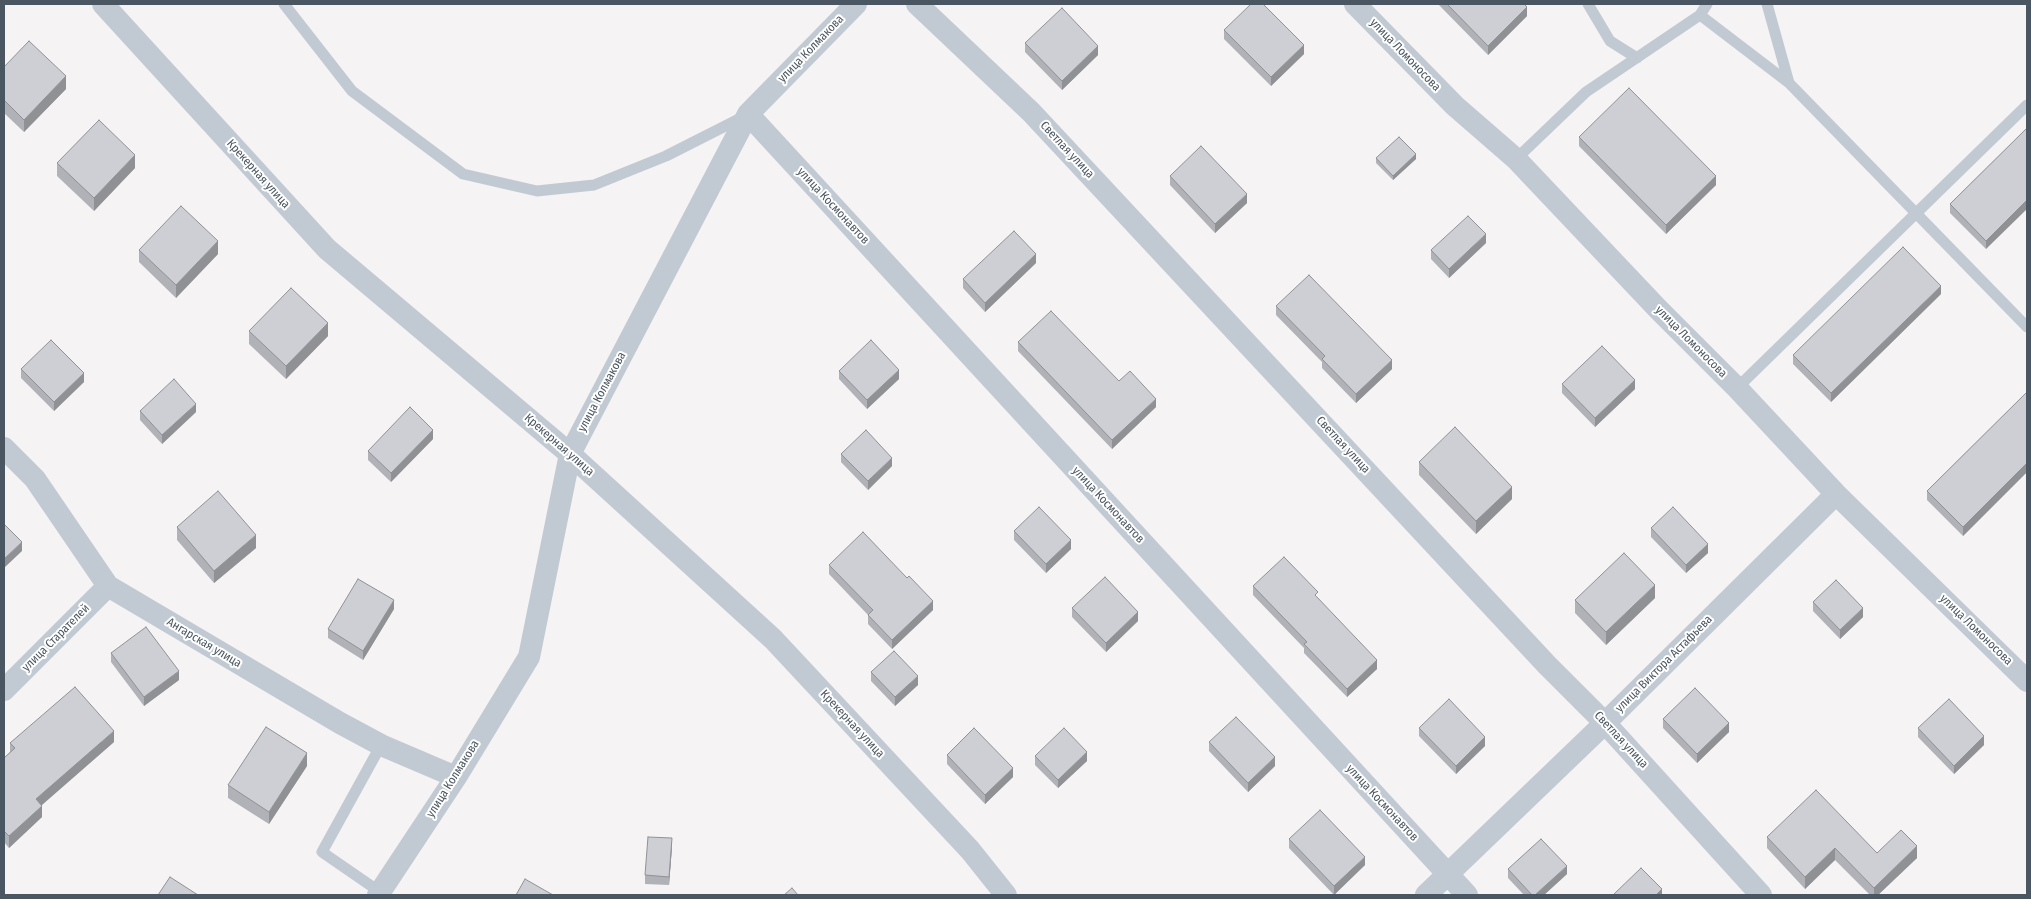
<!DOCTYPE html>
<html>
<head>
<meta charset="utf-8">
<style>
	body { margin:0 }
	#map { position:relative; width:2031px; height:899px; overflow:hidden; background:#f5f3f3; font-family:"Fira Sans Condensed",sans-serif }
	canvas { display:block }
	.frame { position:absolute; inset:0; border:5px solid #4a5661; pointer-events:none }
</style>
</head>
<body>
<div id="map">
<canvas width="2031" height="899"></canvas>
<div class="frame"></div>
</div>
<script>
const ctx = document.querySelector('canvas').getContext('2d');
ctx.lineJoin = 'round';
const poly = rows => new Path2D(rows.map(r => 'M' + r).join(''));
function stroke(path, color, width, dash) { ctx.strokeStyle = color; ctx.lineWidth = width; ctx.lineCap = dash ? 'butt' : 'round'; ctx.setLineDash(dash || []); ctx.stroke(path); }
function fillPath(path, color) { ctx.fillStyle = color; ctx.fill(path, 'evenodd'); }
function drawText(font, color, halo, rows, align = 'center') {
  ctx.font = font + ' "Fira Sans Condensed",sans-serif'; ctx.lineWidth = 4; ctx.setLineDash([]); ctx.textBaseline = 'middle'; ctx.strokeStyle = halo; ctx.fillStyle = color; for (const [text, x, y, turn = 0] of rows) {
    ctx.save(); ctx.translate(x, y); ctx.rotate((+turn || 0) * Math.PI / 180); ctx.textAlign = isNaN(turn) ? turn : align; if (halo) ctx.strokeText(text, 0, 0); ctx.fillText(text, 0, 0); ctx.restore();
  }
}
const lane = poly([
	[284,4,352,91,463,174,537,191,594,185,666,156,745,116],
	[1588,4,1610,41,1637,58],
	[1767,4,1789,83,2027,327],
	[1700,15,1789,83],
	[1516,159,1586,92,1700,15,1707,4],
	[1737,388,2027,105],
	[380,892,322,852,381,745]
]);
const street = poly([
	[103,4,327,249,570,454,773,639,970,850,1006,895],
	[917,4,1031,112,1547,665,1605,723,1761,895],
	[1355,4,1455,106,1516,159,1658,309,1737,388,1836,494,2027,681],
	[748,114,1467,895],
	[4,448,35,479,108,586,340,723,381,745,456,777],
	[4,690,108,586],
	[378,895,456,777,529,657,570,454,748,114,856,4],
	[1426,895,1605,723,1836,494]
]);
const wall = poly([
	[1438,4,1524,4,1527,16,1488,55],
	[1224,30,1304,54,1271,86,1224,39],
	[1025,43,1098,55,1062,90,1025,52],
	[4,67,66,89,24,132,4,113],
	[2027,128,1986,249,1950,213,1950,204],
	[1579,137,1716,185,1666,234,1579,146],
	[1376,158,1416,159,1393,180,1376,163],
	[57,163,135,168,94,211,57,176],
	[1170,176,1247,203,1215,233,1170,185],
	[1486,243,1449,278,1431,259,1431,250],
	[139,250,218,254,176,298,139,262],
	[1036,263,985,312,963,288,963,279],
	[1941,294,1831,402,1793,364,1793,355],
	[1276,306,1392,369,1356,403,1322,368,1322,362,1276,315],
	[249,331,328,336,286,379,249,344],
	[1018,342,1119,381,1156,407,1112,449,1018,351],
	[21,369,84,382,54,411,21,378],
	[839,371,899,379,867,409,839,379],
	[1562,384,1635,389,1595,427,1562,393],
	[2027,392,2027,472,1963,536,1927,500,1927,491],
	[140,411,196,412,162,444,140,420],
	[433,439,391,482,368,460,368,451],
	[841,454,892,466,868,490,841,462],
	[1419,462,1512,499,1476,534,1419,475],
	[177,527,256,548,214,583,177,540],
	[1651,528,1708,553,1686,573,1651,537],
	[1014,531,1071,549,1046,573,1014,540],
	[829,565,907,578,933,610,892,649,868,624,868,615,829,574],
	[1253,586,1318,598,1377,669,1347,697,1304,653,1304,648,1253,595],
	[1655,598,1606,645,1575,613,1575,600],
	[1813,602,1863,617,1840,639,1813,611],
	[1072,608,1138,621,1106,652,1072,617],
	[394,609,363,660,328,638,328,629],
	[111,653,179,680,144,706,111,662],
	[871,672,918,685,895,706,871,681],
	[1663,719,1729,732,1697,763,1663,728],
	[1419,728,1485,746,1456,774,1419,736],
	[1918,728,1984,745,1954,774,1918,737],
	[114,742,42,805,42,817,9,848,4,842,4,758,10,752,10,743],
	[1209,742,1275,766,1248,792,1209,751],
	[947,755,1013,777,985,804,947,764],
	[1035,756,1087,761,1058,788,1035,765],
	[307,766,269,824,228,798,228,785],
	[1767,837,1877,853,1917,858,1878,895,1870,895,1835,860,1805,889,1767,848],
	[1289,839,1365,865,1334,895,1289,848],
	[672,847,669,885,645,884,645,875],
	[1508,869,1567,874,1544,895,1524,895,1508,878]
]);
const shadedWall = poly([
	[1527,7,1527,16,1488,55,1488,46],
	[1304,45,1304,54,1271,86,1271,77],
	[1098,46,1098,55,1062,90,1062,81],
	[66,76,66,89,24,132,24,120],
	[1416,154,1416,159,1393,180,1393,176],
	[135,155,135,168,94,211,94,198],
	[1716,176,1716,185,1666,234,1666,225],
	[1247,194,1247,203,1215,233,1215,224],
	[2027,200,2027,209,1986,249,1986,241],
	[1486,234,1486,243,1449,278,1449,269],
	[218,241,218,254,176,298,176,285],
	[1036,254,1036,263,985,312,985,303],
	[1941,286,1941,294,1831,402,1831,393],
	[328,323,328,336,286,379,286,366],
	[1392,360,1392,369,1356,403,1356,394],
	[899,370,899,379,867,409,867,400],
	[84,373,84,382,54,411,54,402],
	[1635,380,1635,389,1595,427,1595,418],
	[1156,399,1156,407,1112,449,1112,440],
	[196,404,196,412,162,444,162,435],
	[433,430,433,439,391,482,391,473],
	[892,458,892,466,868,490,868,481],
	[2027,463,2027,472,1963,536,1963,527],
	[1512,487,1512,499,1476,534,1476,521],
	[256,535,256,548,214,583,214,571],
	[1071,540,1071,549,1046,573,1046,564],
	[22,542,22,551,4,568,4,559],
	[1708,544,1708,553,1686,573,1686,565],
	[1655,585,1655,598,1606,645,1606,632],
	[394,600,394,609,363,660,363,651],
	[933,601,933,610,892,649,892,640],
	[1863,608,1863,617,1840,639,1840,630],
	[1138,612,1138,621,1106,652,1106,643],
	[1377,660,1377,669,1347,697,1347,689],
	[179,671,179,680,144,706,144,697],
	[918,676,918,685,895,706,895,697],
	[1729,723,1729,732,1697,763,1697,754],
	[114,731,114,742,36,810,36,799],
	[1984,736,1984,745,1954,774,1954,766],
	[1485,737,1485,746,1456,774,1456,766],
	[1087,752,1087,761,1058,788,1058,780],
	[307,753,307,766,269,824,269,812],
	[1275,757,1275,766,1248,792,1248,783],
	[1013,768,1013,777,985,804,985,795],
	[42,806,42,817,9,848,9,836],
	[672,838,672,847,669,885,669,877],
	[1917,846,1917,858,1878,895,1874,895,1874,888],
	[1835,848,1835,860,1805,889,1805,877],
	[1365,857,1365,865,1334,895,1334,886],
	[1567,866,1567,874,1544,895,1535,895],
	[1662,889,1662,895,1656,895]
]);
const building = poly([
	[1251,4,1263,4,1304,45,1271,77,1224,30,1251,4],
	[1447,4,1524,4,1527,7,1488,46,1447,4],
	[1062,8,1098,46,1062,81,1025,43,1062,8],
	[29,41,66,76,24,120,4,100,4,67,29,41],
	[1629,88,1716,176,1666,225,1579,137,1629,88],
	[99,120,135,155,94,198,57,163,99,120],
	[2027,128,2027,200,1986,241,1950,204,2027,128],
	[1399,137,1416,154,1393,176,1376,158,1399,137],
	[1201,146,1247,194,1215,224,1170,176,1201,146],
	[181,206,218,241,176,285,139,250,181,206],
	[1468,216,1486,234,1449,269,1431,250,1468,216],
	[1014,231,1036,254,985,303,963,279,1014,231],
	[1903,247,1941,286,1831,393,1793,355,1903,247],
	[1309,275,1392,360,1356,394,1322,359,1325,356,1276,306,1309,275],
	[291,288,328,323,286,366,249,331,291,288],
	[1051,311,1119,381,1130,371,1156,399,1112,440,1018,342,1051,311],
	[51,340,84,373,54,402,21,369,51,340],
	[871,340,899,370,867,400,839,371,871,340],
	[1602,346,1635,380,1595,418,1562,384,1602,346],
	[174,379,196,404,162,435,140,411,174,379],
	[2027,392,2027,463,1963,527,1927,491,2027,392],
	[410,407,433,430,391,473,368,451,410,407],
	[1455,427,1512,487,1476,521,1419,462,1455,427],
	[866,430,892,458,868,481,841,454,866,430],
	[218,491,256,535,214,571,177,527,218,491],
	[1039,507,1071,540,1046,564,1014,531,1039,507],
	[1673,507,1708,544,1686,565,1651,528,1673,507],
	[4,524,22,542,4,559,4,524],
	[863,532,907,578,909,576,933,601,892,640,868,615,873,610,829,565,863,532],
	[1624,553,1655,585,1606,632,1575,600,1624,553],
	[1284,557,1318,592,1315,595,1377,660,1347,689,1304,644,1307,642,1253,586,1284,557],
	[1105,577,1138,612,1106,643,1072,608,1105,577],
	[358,579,394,600,363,651,328,629,358,579],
	[1836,580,1863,608,1840,630,1813,602,1836,580],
	[146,627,179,671,144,697,111,653,146,627],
	[894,651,918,676,895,697,871,672,894,651],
	[75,687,114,731,36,799,42,806,9,836,4,831,4,758,15,748,10,743,75,687],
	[1695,688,1729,723,1697,754,1663,719,1695,688],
	[1449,699,1485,737,1456,766,1419,728,1449,699],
	[1949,699,1984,736,1954,766,1918,728,1949,699],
	[1236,717,1275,757,1248,783,1209,742,1236,717],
	[266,727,307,753,269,812,228,785,266,727],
	[974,728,1013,768,985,795,947,755,974,728],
	[1064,728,1087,752,1058,780,1035,756,1064,728],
	[1816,790,1877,853,1901,830,1917,846,1874,888,1835,848,1805,877,1767,837,1816,790],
	[1320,810,1365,857,1334,886,1289,839,1320,810],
	[648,837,672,838,669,877,645,875,648,837],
	[1541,839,1567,866,1535,895,1532,895,1508,869,1541,839],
	[1641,868,1662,889,1656,895,1613,895,1641,868],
	[170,877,198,895,158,895,170,877],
	[525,879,553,895,516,895,525,879],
	[792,888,798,895,784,895,792,888]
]);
const streetNames = [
	["улица Колмакова",811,49,-46],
	["улица Ломоносова",1405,55,46],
	["Светлая улица",1067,150,47],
	["Крекерная улица",258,174,48],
	["улица Космонавтов",833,206,47],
	["улица Ломоносова",1691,342,45],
	["улица Колмакова",602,392,-62],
	["Крекерная улица",559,445,41],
	["Светлая улица",1343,445,47],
	["улица Космонавтов",1108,505,47],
	["улица Ломоносова",1976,630,44],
	["улица Старателей",56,638,-45],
	["Ангарская улица",204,643,31],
	["улица Виктора Астафьева",1664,664,-45],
	["Крекерная улица",852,724,47],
	["Светлая улица",1621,740,47],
	["улица Колмакова",453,779,-58],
	["улица Космонавтов",1382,803,47]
];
stroke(lane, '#c1cad2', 11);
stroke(street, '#c1cad2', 22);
fillPath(wall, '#b0b2b7');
fillPath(shadedWall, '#909195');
fillPath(building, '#cdcfd5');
stroke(building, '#909195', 1);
drawText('12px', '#4a5661', '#fff', streetNames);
</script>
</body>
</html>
